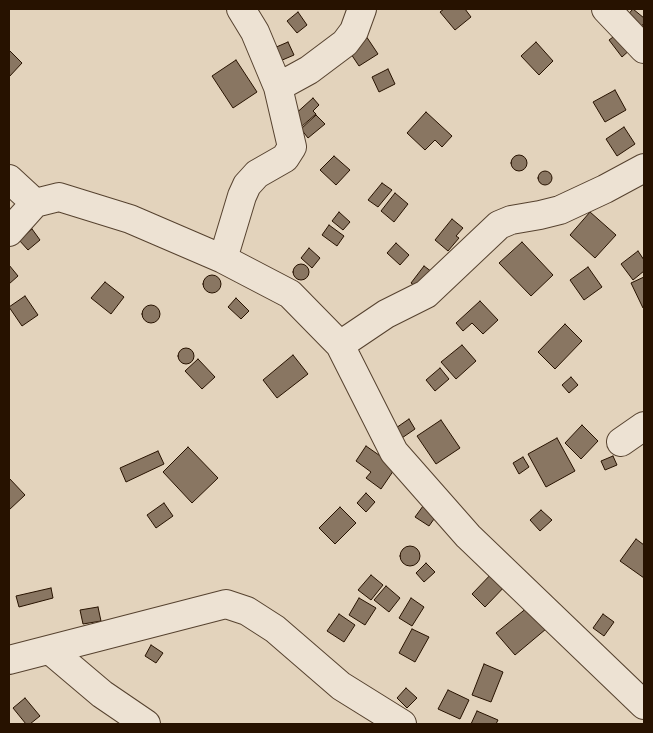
<!DOCTYPE html>
<html>
<head>
<meta charset="utf-8">
<style>
	body { margin:0 }
	#map { position:relative; width:653px; height:733px; overflow:hidden; background:#e3d3bc; font-family:"Gentium Book Plus",serif }
	canvas { display:block }
	.frame { position:absolute; inset:0; border:10px solid #271200; pointer-events:none }
</style>
</head>
<body>
<div id="map">
<canvas width="653" height="733"></canvas>
<div class="frame"></div>
</div>
<script>
const ctx = document.querySelector('canvas').getContext('2d');
ctx.lineJoin = 'round';
function fillPath(path, color) { ctx.fillStyle = color; ctx.fill(path, 'evenodd'); }
const poly = rows => new Path2D(rows.map(r => 'M' + r).join(''));
function stroke(path, color, width, dash) { ctx.strokeStyle = color; ctx.lineWidth = width; ctx.lineCap = dash ? 'butt' : 'round'; ctx.setLineDash(dash || []); ctx.stroke(path); }
const building = poly([
	[444,9,465,9,471,17,455,30,440,12,444,9],
	[633,9,644,18,644,23,637,32,623,20,633,9],
	[298,12,307,25,297,33,287,21,298,12],
	[620,32,632,48,622,57,609,40,620,32],
	[366,36,378,54,359,66,347,48,366,36],
	[288,42,294,55,273,64,267,51,288,42],
	[536,42,553,61,539,75,521,56,536,42],
	[9,50,22,63,9,77,9,50],
	[236,60,257,92,233,108,212,76,236,60],
	[388,69,395,84,379,92,372,77,388,69],
	[615,90,626,110,605,122,593,102,615,90],
	[313,98,319,105,313,111,316,114,301,127,292,117,313,98],
	[426,112,452,136,442,147,435,140,425,150,407,133,426,112],
	[316,115,325,124,308,138,301,129,316,115],
	[624,127,635,144,617,156,606,139,624,127],
	'511 163a8 8 0 1 1 16 0a8 8 0 1 1-16 0Z',
	[334,156,350,170,336,185,320,170,334,156],
	'538 178a7 7 0 1 1 14 0a7 7 0 1 1-14 0Z',
	[382,183,392,190,378,207,368,200,382,183],
	[395,193,408,204,394,222,381,211,395,193],
	[339,212,350,222,343,230,332,221,339,212],
	[590,212,616,235,595,258,570,235,590,212],
	[452,219,463,228,456,236,459,238,448,251,435,240,452,219],
	[329,225,344,236,337,246,322,235,329,225],
	[32,229,40,240,28,250,19,240,32,229],
	[522,242,553,275,531,296,499,263,522,242],
	[396,243,409,255,400,265,387,253,396,243],
	[309,248,320,258,312,268,301,258,309,248],
	[638,251,644,260,644,271,633,280,621,264,638,251],
	'293 272a8 8 0 1 1 16 0a8 8 0 1 1-16 0Z',
	[9,265,18,276,9,284,9,265],
	[424,266,436,275,423,292,411,283,424,266],
	[588,267,602,287,584,300,570,280,588,267],
	'203 284a9 9 0 1 1 18 0a9 9 0 1 1-18 0Z',
	[644,277,644,307,643,308,631,283,644,277],
	[105,282,124,297,111,314,91,298,105,282],
	[25,296,38,315,22,326,9,307,25,296],
	[236,298,249,311,241,319,228,307,236,298],
	[480,301,498,320,483,334,472,323,463,331,456,323,480,301],
	'142 314a9 9 0 1 1 18 0a9 9 0 1 1-18 0Z',
	[565,324,582,341,555,369,538,352,565,324],
	[462,345,476,361,456,379,441,362,462,345],
	'178 356a8 8 0 1 1 16 0a8 8 0 1 1-16 0Z',
	[293,355,308,374,277,398,263,380,293,355],
	[198,359,215,377,202,389,185,371,198,359],
	[440,368,449,379,435,391,426,380,440,368],
	[571,377,578,385,569,393,562,385,571,377],
	[409,419,415,429,399,440,393,430,409,419],
	[441,420,460,448,436,464,417,436,441,420],
	[582,425,598,441,581,459,565,443,582,425],
	[557,438,575,471,546,487,528,454,557,438],
	[366,446,396,467,381,489,366,478,371,472,356,461,366,446],
	[188,447,218,478,192,503,163,472,188,447],
	[158,451,164,464,126,482,120,468,158,451],
	[613,456,617,465,605,470,601,461,613,456],
	[523,457,529,467,519,474,513,463,523,457],
	[9,478,25,495,9,510,9,478],
	[366,493,375,502,366,512,357,503,366,493],
	[426,502,439,512,429,526,415,517,426,502],
	[164,503,173,516,156,528,147,515,164,503],
	[340,507,356,523,335,544,319,528,340,507],
	[541,510,552,520,540,531,530,520,541,510],
	[636,539,644,545,644,578,620,561,636,539],
	'400 556a10 10 0 1 1 20 0a10 10 0 1 1-20 0Z',
	[426,563,435,572,424,582,416,573,426,563],
	[496,569,509,582,485,607,472,594,496,569],
	[371,575,383,585,371,600,358,590,371,575],
	[386,586,400,598,389,612,374,600,386,586],
	[51,588,53,598,19,607,16,596,51,588],
	[359,598,376,608,365,625,349,615,359,598],
	[411,598,424,607,412,626,399,618,411,598],
	[98,607,101,621,83,624,80,610,98,607],
	[528,607,546,629,515,655,496,633,528,607],
	[339,614,355,625,344,642,327,631,339,614],
	[603,614,614,622,604,636,593,628,603,614],
	[412,629,429,637,415,662,399,653,412,629],
	[151,645,163,653,156,663,145,656,151,645],
	[484,664,503,672,491,702,472,695,484,664],
	[406,688,417,698,407,708,397,698,406,688],
	[448,690,469,700,460,719,438,709,448,690],
	[25,698,40,716,30,724,26,724,13,708,25,698],
	[477,711,498,720,496,724,471,724,477,711]
]);
const minor = poly([
	[606,9,644,49],
	[278,87,309,70,345,43,354,31,362,9],
	[9,179,35,203],
	[9,232,35,203,59,197,130,219,223,259,290,294,340,345,394,452,468,536,644,705],
	[223,259,242,196,247,185,257,174,285,158,292,147,278,87,255,32,241,9],
	[340,345,386,314,426,294,499,225,511,220,540,215,560,210,605,189,644,168],
	[621,442,644,426],
	[50,650,102,694,146,724],
	[9,660,226,604,247,611,275,629,341,686,402,724]
]);
fillPath(building, '#897662');
stroke(building, '#271200', 1);
stroke(minor, '#56422f', 30);
stroke(minor, '#ede2d3', 28);
</script>
</body>
</html>
